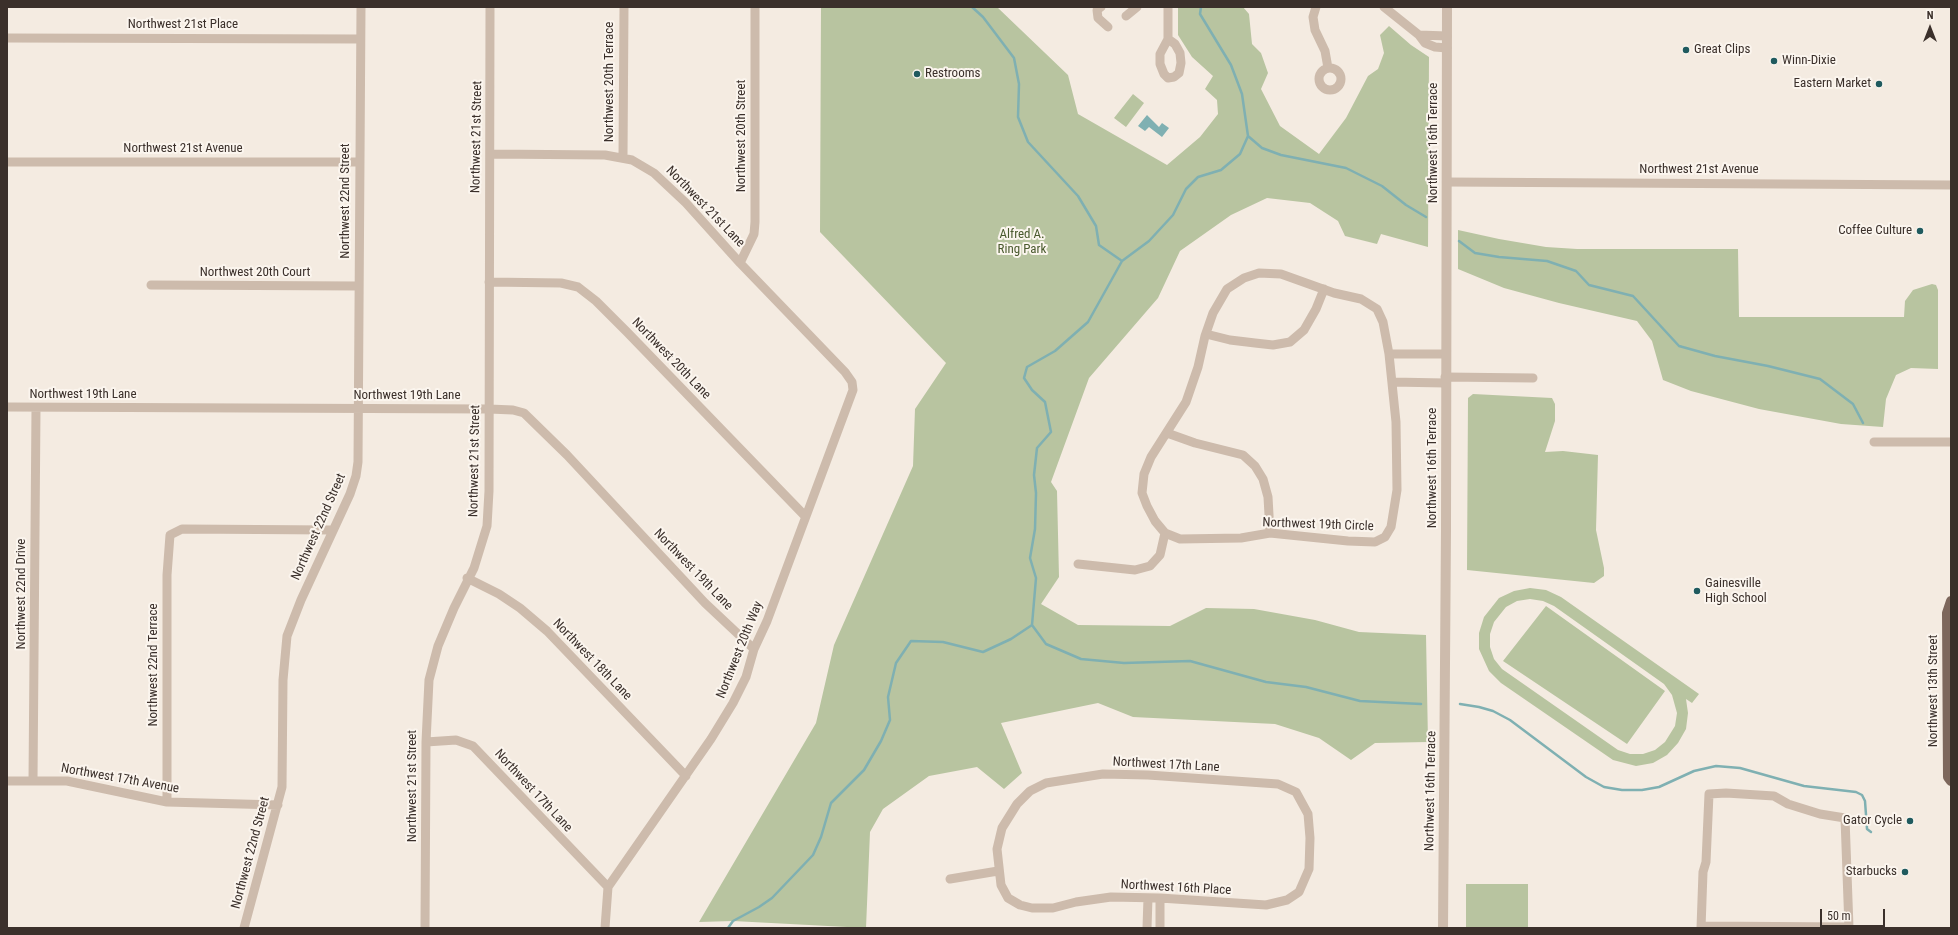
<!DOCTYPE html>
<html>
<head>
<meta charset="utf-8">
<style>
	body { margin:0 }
	#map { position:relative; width:1958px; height:935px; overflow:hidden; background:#f4ebe1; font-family:"Roboto Condensed",sans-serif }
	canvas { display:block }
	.frame { position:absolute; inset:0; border:8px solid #3b302b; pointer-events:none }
	.north { position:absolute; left:1910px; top:8px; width:40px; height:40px; -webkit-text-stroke:3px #fbf5ee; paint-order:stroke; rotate:0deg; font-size:11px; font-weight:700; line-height:16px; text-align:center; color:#3b302b }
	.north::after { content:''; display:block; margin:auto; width:14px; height:18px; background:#3b302b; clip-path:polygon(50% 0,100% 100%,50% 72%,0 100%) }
	.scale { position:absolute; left:1820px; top:909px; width:65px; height:18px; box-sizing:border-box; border:2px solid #3b302b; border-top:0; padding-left:5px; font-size:12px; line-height:14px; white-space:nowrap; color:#3b302b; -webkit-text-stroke:3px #fbf5ee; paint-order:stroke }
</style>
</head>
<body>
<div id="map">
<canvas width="1958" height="935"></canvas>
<div class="frame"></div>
<div class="north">N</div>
<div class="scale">50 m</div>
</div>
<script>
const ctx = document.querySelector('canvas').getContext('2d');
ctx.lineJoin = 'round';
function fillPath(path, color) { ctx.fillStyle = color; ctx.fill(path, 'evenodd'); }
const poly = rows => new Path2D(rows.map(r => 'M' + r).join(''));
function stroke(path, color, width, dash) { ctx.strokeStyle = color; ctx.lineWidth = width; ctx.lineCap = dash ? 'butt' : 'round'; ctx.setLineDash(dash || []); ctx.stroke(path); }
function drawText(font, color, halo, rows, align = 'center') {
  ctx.font = font + ' "Roboto Condensed",sans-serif'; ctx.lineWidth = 4; ctx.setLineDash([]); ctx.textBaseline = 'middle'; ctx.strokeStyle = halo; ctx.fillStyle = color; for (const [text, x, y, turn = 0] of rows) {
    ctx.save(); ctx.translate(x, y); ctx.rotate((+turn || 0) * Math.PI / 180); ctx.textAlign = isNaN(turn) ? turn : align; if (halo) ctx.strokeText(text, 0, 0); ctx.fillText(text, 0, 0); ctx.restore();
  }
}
const green = poly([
	[821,7,997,7,1068,75,1078,114,1167,165,1200,137,1218,114,1217,100,1205,89,1213,76,1192,57,1178,35,1178,7,1243,7,1249,14,1252,44,1261,53,1268,73,1261,89,1280,126,1319,154,1346,118,1368,76,1378,69,1384,53,1380,35,1389,26,1411,45,1429,57,1428,247,1381,234,1377,244,1345,236,1338,221,1310,203,1267,198,1231,215,1180,251,1158,298,1089,378,1051,482,1057,491,1059,577,1041,604,1078,625,1170,626,1206,608,1254,609,1315,620,1359,632,1426,635,1428,742,1375,743,1351,760,1319,738,1275,724,1133,717,1098,703,1001,723,1022,773,1004,789,977,767,929,776,883,809,870,832,866,928,733,921,699,922,816,723,834,645,913,466,915,409,946,363,820,232],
	[1133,94,1144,103,1126,127,1114,118],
	[1458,230,1499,239,1546,247,1577,249,1738,249,1739,317,1904,317,1905,301,1913,290,1932,284,1936,285,1938,290,1938,369,1911,368,1896,375,1886,399,1883,427,1841,424,1759,409,1691,391,1663,380,1652,341,1637,321,1559,303,1504,288,1458,269],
	[1473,394,1552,398,1555,404,1555,421,1545,452,1563,451,1598,455,1596,530,1604,568,1604,576,1594,583,1467,570,1468,398],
	[1530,588,1546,590,1561,597,1699,694,1692,703,1686,699,1688,713,1686,729,1678,743,1667,755,1653,763,1636,766,1613,760,1501,683,1489,671,1479,649,1479,633,1484,617,1499,598,1514,591],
	[1530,599,1543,601,1554,606,1664,684,1672,695,1677,713,1675,726,1665,742,1655,750,1643,754,1630,754,1618,750,1502,669,1494,659,1490,647,1490,634,1494,622,1506,607,1517,601],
	[1546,606,1665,691,1627,744,1503,661],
	[1466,884,1528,884,1528,928,1466,928]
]);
const water = poly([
	[1147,115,1159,127,1162,123,1169,128,1162,137,1149,127,1145,131,1138,126]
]);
const stream = poly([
	[972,7,983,17,1014,58,1019,84,1018,117,1028,142,1078,196,1096,226,1099,245,1122,261],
	[1201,7,1200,14,1231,65,1242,94,1248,136],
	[1248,136,1262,148,1281,155,1346,168,1382,186,1406,205,1426,217],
	[1459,241,1475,253,1499,257,1547,261,1576,271,1589,285,1633,296,1679,346,1715,356,1768,366,1820,379,1853,404,1863,423],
	[1032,625,1046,644,1081,659,1124,663,1190,661,1266,682,1306,687,1360,701,1421,704],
	[1460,704,1479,707,1493,711,1510,720,1586,777,1604,787,1622,790,1642,790,1659,787,1694,771,1716,766,1740,768,1804,786,1856,792,1862,795,1865,801,1867,829,1871,832],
	[728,928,733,921,759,907,772,898,813,855,821,837,831,803,864,770,881,741,890,720,888,697,896,663,911,641,943,642,983,652,1011,639,1032,625,1036,578,1030,558,1035,529,1036,493,1034,475,1037,448,1051,432,1045,402,1032,390,1024,378,1027,367,1055,351,1088,322,1122,261,1149,241,1173,215,1186,189,1198,177,1221,170,1240,154,1248,136]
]);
const minor = poly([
	[1101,7,1097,10,1098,18,1108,27],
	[1168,7,1168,39,1160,54,1160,64,1164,74,1168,78,1174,77,1179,73,1181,63,1180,53,1175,44,1168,39],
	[1316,7,1313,17,1315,30,1325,51,1328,68],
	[1384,7,1419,35,1425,43,1435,47,1447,48],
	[1126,16,1137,7],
	[1419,35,1447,36],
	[7,38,360,39],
	'1319 79a11 11 0 1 1 22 0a11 11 0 1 1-22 0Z',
	[490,154,605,155,632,160,654,173,686,203,740,263,845,372,852,382,853,390,767,621,754,649,746,677,733,703,711,739,608,887,605,928],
	[623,157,624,7],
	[7,162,359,162],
	[1447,182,1951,185],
	[740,263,754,234,755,222,755,7],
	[1259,273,1281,274,1334,293,1361,299,1377,309,1383,322,1389,354,1396,422,1397,490,1391,527,1385,537,1375,542,1348,541,1270,533,1241,538,1180,539,1165,533,1155,521,1147,506,1142,493,1144,474,1151,457,1186,402,1198,367,1205,336,1213,313,1227,289,1244,278,1259,273],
	[489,282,561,283,578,287,596,301,627,332,805,516],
	[151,285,359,286],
	[1206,334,1230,340,1255,343,1273,345,1290,342,1304,330,1316,309,1324,289],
	[1389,354,1445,354],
	[1445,377,1533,378],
	[1392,382,1445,383],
	[7,407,489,409,513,410,524,413,567,455,705,603,754,649],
	[1167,433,1195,443,1243,455,1255,466,1263,479,1268,497,1270,533],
	[1874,442,1951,442],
	[1078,564,1135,570,1150,566,1160,555,1165,533],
	[467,578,499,594,520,608,547,631,686,776],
	[426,742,456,740,473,746,608,887],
	[1103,774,1148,775,1278,784,1296,792,1308,814,1310,838,1309,869,1299,892,1287,900,1266,905,1160,898,1111,897,1076,902,1053,908,1032,908,1020,905,1008,898,1001,885,997,849,1002,828,1017,804,1030,791,1046,783,1103,774],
	[7,781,67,781,167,802,278,805],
	[33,781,36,408],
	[167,802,167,575,170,535,182,529,332,530],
	[950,879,998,871],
	[1701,926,1849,927],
	[244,928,282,787,283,680,287,636,301,600,350,494,356,476,358,462,361,7],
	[425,928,426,742,429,680,438,646,454,608,474,568,487,526,489,491,490,7],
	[1147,928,1148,898],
	[1160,928,1160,898],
	[1701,928,1703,872,1706,862,1709,794,1726,793,1774,796,1788,804,1820,814,1845,818,1849,928]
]);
const tertiary = poly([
	[1443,928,1446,530,1447,7]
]);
const primary = poly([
	[1951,601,1947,613,1948,777,1951,781]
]);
const markers = [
	[1686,50,4,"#1f5a5e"],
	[1774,61,4,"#1f5a5e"],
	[917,74,4,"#1f5a5e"],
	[1879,84,4,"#1f5a5e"],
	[1920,231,4,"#1f5a5e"],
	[1697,591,4,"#1f5a5e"],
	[1910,821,4,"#1f5a5e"],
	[1905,872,4,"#1f5a5e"]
];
const streetNames = [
	["Northwest 21st Place",183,25],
	["Northwest 20th Terrace",610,82,-90],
	["Northwest 20th Street",742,136,-90],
	["Northwest 21st Street",477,137,-89],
	["Northwest 16th Terrace",1434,143,-90],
	["Northwest 21st Avenue",183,149],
	["Northwest 21st Avenue",1699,170],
	["Northwest 22nd Street",346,201,-90],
	["Northwest 21st Lane",705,207,46],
	["Northwest 20th Court",255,273],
	["Northwest 20th Lane",671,359,46],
	["Northwest 19th Lane",83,395],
	["Northwest 19th Lane",407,396],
	["Northwest 21st Street",475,461,-89],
	["Northwest 16th Terrace",1433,468,-90],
	["Northwest 19th Circle",1318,525,2],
	["Northwest 22nd Street",319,527,-66],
	["Northwest 19th Lane",693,570,46],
	["Northwest 22nd Drive",22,594,-90],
	["Northwest 20th Way",740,650,-68],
	["Northwest 18th Lane",592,660,46],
	["Northwest 22nd Terrace",154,665,-90],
	["Northwest 13th Street",1934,691,-90],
	["Northwest 17th Lane",1166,765,3],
	["Northwest 17th Avenue",120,779,10],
	["Northwest 21st Street",413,786,-90],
	["Northwest 17th Lane",533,791,47],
	["Northwest 16th Terrace",1431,791,-89],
	["Northwest 22nd Street",251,853,-75],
	["Northwest 16th Place",1176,888,3]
];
const poiNames = [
	["Great Clips",1694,50],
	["Winn-Dixie",1782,61],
	["Restrooms",925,74],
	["Eastern Market",1871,84,"right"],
	["Coffee Culture",1912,231,"right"],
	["Gainesville",1705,584],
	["High School",1705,599],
	["Gator Cycle",1902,821,"right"],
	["Starbucks",1897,872,"right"]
];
const parkNames = [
	["Alfred A.",1022,235],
	["Ring Park",1022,250]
];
fillPath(green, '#b8c4a0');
fillPath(water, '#7fb0b2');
stroke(stream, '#7fb0b2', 2.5);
stroke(minor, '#cdbbac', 9);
stroke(tertiary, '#cdbbac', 10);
stroke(primary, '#7d675c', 10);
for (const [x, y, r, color] of markers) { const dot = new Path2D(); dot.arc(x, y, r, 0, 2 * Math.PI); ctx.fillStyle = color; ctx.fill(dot); stroke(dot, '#fbf5ee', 1.5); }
drawText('13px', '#3b302b', '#fbf5ee', streetNames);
drawText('13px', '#3b302b', '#fbf5ee', poiNames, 'left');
drawText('13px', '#4a5a2e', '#fbf5ee', parkNames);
</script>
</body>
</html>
